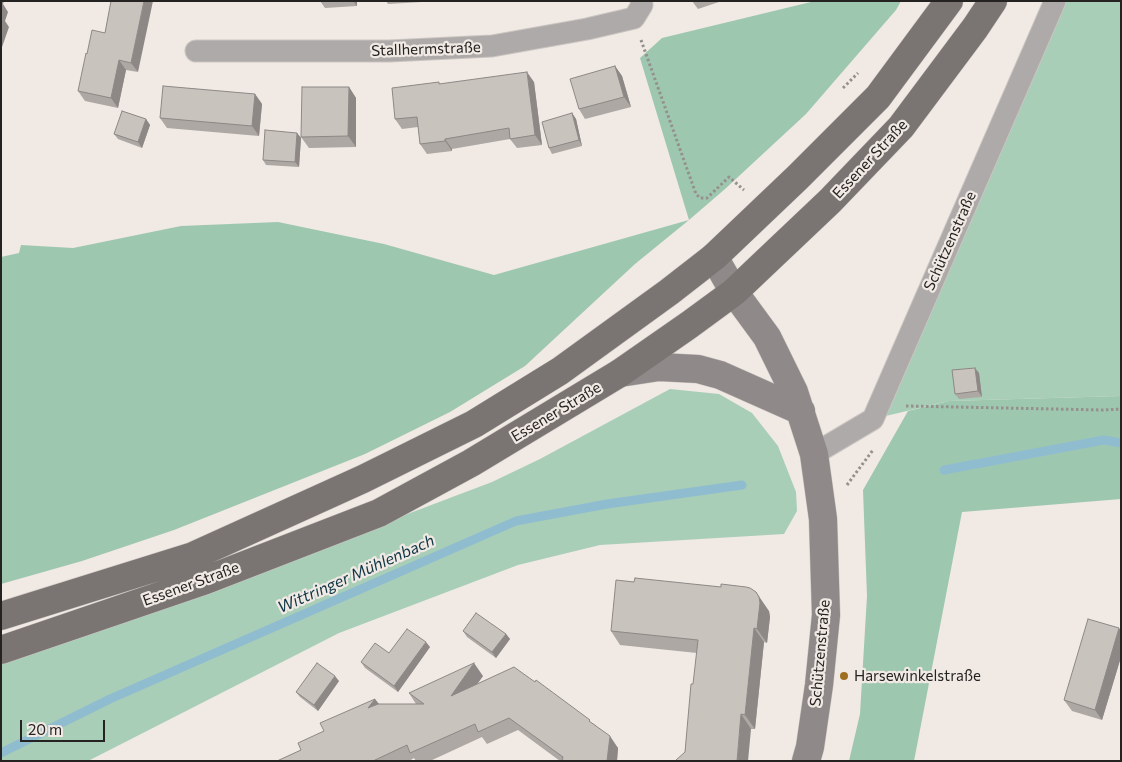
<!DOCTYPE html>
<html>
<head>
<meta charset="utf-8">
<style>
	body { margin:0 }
	#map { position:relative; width:1122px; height:762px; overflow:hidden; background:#f0e9e4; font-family:Commissioner,sans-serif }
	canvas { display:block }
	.frame { position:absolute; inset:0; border:2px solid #252321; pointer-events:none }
	.scale { position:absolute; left:20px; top:720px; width:85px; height:22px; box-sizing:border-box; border:2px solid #252321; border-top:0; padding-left:6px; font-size:15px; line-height:18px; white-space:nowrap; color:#252321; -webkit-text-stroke:4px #f0e9e4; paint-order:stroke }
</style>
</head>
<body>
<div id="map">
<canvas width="1122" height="762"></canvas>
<div class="frame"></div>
<div class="scale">20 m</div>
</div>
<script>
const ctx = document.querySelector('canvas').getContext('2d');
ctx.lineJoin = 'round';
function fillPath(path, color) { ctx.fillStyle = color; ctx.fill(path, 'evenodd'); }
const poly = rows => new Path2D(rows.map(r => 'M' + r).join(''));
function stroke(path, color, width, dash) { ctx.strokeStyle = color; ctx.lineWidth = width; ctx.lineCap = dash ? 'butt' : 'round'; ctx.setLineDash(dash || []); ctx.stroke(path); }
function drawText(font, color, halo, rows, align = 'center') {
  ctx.font = font + ' Commissioner,sans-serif'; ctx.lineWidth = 4.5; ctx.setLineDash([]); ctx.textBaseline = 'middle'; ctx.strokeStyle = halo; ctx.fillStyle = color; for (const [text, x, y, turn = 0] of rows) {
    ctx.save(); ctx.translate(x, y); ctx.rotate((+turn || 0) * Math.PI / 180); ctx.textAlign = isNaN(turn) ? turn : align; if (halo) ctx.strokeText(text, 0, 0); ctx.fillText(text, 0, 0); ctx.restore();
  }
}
const green = poly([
	[1055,1,1121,1,1121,396,949,401,873,419],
	[670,389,719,394,752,413,778,446,796,492,797,511,784,534,600,545,518,565,339,633,88,761,1,761,1,657,389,521,492,482,540,459]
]);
const forest = poly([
	[815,1,901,1,896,10,806,114,725,189,689,220,635,264,525,366,450,412,365,454,174,530,82,561,1,584,1,257,19,253,21,245,73,248,181,226,278,222,384,244,494,275,689,220,640,58,662,38],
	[1121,396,1121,499,962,512,914,761,849,761,860,714,867,596,863,490,908,411,949,401]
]);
const stream = poly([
	[944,470,1104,440,1121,443],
	[1,753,110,699,516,521,607,504,742,485]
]);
const path = poly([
	[641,40,696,194,700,198,707,198,729,177,744,190],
	[843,88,858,73],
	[906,406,1103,410,1121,409],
	[847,485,873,450]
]);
const street = poly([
	[196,51,389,51,492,46,587,29,634,18,642,5,641,1],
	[814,454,873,419,1055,1]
]);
const secondary = poly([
	[714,257,734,292,767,337,794,392,814,454,823,519,826,615,819,685,810,747,806,761],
	[620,373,659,367,698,369,720,375,801,411]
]);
const primary = poly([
	[1,616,193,556,363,479,474,424,560,371,669,292,714,257,798,177,878,97,949,1],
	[1,650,206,580,379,513,471,463,620,373,689,325,734,292,830,201,901,127,975,28,993,1]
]);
const wall = poly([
	[111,1,138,72,126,70,118,108,85,101,78,91,87,54,105,33],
	[320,1,357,1,357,6,325,8],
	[386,1,439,1,388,4],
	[692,1,722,1,698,9],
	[615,66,622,76,631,107,585,119,579,109],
	[534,82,542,145,517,148,510,139,452,149,452,151,427,154,420,144,418,127,402,129,395,119,440,84],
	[349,87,356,98,356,147,309,148,301,137],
	[255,94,262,104,259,136,167,128,160,118],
	[572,113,576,119,582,146,552,154,549,148],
	[146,119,150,125,142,148,118,139,114,134],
	[297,133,301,138,299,167,266,165,263,160],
	[979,373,982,397,959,399,955,394],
	[769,611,770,617,767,643,764,642,755,729,751,729,685,752,697,653,620,645,611,631],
	[463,631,506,634,510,639,496,658,467,637],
	[1121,631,1121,657,1102,720,1072,711,1064,700],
	[430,647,398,692,365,668,361,662,389,653],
	[483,676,477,684,594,724,618,748,617,761,560,761,518,730,487,744,482,737,430,761,416,761,414,758,409,761,277,761,301,750,324,731,375,699,379,704,416,704,409,693],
	[339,681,318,711,300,697,296,692]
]);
const shadedWall = poly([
	[1,1,4,1,3,4,8,12,5,21,9,27,1,50],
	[144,1,153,1,138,72,131,63],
	[353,1,357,1,357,6],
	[119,60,126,70,118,108,111,98],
	[615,66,622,76,631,107,624,97],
	[527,72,534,82,542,145,535,135],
	[349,87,356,98,356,147,348,136],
	[255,94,262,104,259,136,252,126],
	[572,113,576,119,582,146,579,140],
	[146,119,150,125,142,148,138,142],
	[297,133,301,138,299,167,295,162],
	[445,139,452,149,452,151,445,141],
	[975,368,979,373,982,397,978,391],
	[756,592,769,611,770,617,767,643,757,629],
	[754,628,764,642,755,729,745,715],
	[1119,628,1121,631,1121,657,1102,720,1095,710],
	[506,634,510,639,496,658,492,652],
	[426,642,430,647,398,692,394,686],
	[474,663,483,676,460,708,451,696],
	[335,676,339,681,318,711,314,705],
	[375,699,384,711,368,708],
	[741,714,751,729,748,761,737,761],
	[610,736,618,748,617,761,607,761]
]);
const building = poly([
	[111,1,144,1,131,63,119,60,111,98,78,91,86,53,87,54,92,30,105,33,111,1],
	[615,66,624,97,579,109,570,79,615,66],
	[527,72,535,135,510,139,509,128,445,139,445,141,420,144,417,117,395,119,392,88,439,82,439,84,527,72],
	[163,86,255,94,252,126,160,118,163,86],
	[302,87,349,87,348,136,301,137,302,87],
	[122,111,146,119,138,142,114,134,122,111],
	[572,113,579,140,549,148,542,122,572,113],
	[265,130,297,133,295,162,263,160,265,130],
	[975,368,978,391,955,394,952,370,975,368],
	[635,578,721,587,721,584,746,587,750,588,756,592,759,597,760,603,757,629,754,628,745,715,741,714,737,761,677,761,676,760,685,752,691,684,693,684,698,640,611,631,616,580,634,582,635,578],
	[476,613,506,634,492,652,463,631,476,613],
	[1088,619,1119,628,1095,710,1064,700,1088,619],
	[407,629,426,642,394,686,361,662,375,643,389,653,407,629],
	[317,663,335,676,314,705,296,692,317,663],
	[474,663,451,696,514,667,535,682,536,680,590,720,589,721,610,736,607,761,562,761,563,757,509,718,478,732,475,724,410,753,407,745,373,761,277,761,301,750,298,743,324,731,320,723,375,699,368,708,378,704,424,704,409,693,474,663]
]);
const markers = [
	[844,676,5,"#9e6e21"]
];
const streetNames = [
	["Stallhermstraße",426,49,-2],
	["Essener Straße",870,159,-47],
	["Schützenstraße",950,241,-66],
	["Essener Straße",556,412,-31],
	["Essener Straße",191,584,-20],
	["Schützenstraße",820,653,-85]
];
const poiNames = [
	["Harsewinkelstraße",854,676]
];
const waterNames = [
	["Wittringer Mühlenbach",356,574,-24]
];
fillPath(green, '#a8ceb8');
fillPath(forest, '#9ec7af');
stroke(stream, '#90bcd0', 9);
stroke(street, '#cbc5c1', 23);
stroke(secondary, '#cbc5c1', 29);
stroke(primary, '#cbc5c1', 29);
stroke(path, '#95908c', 3, [2.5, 2.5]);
stroke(street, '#adaaa9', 21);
stroke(secondary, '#8f8a89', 28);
stroke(primary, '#7a7472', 28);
fillPath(wall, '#ada8a3');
fillPath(shadedWall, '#8d8885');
fillPath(building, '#c9c3be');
stroke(building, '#8d8885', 1);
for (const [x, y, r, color] of markers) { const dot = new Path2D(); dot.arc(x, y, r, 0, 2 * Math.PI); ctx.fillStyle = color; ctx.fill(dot); stroke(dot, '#f0e9e4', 2); }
drawText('15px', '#252321', '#f0e9e4', streetNames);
drawText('15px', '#252321', '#f0e9e4', poiNames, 'left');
drawText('italic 16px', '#0f3645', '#f0e9e4', waterNames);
</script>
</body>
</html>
